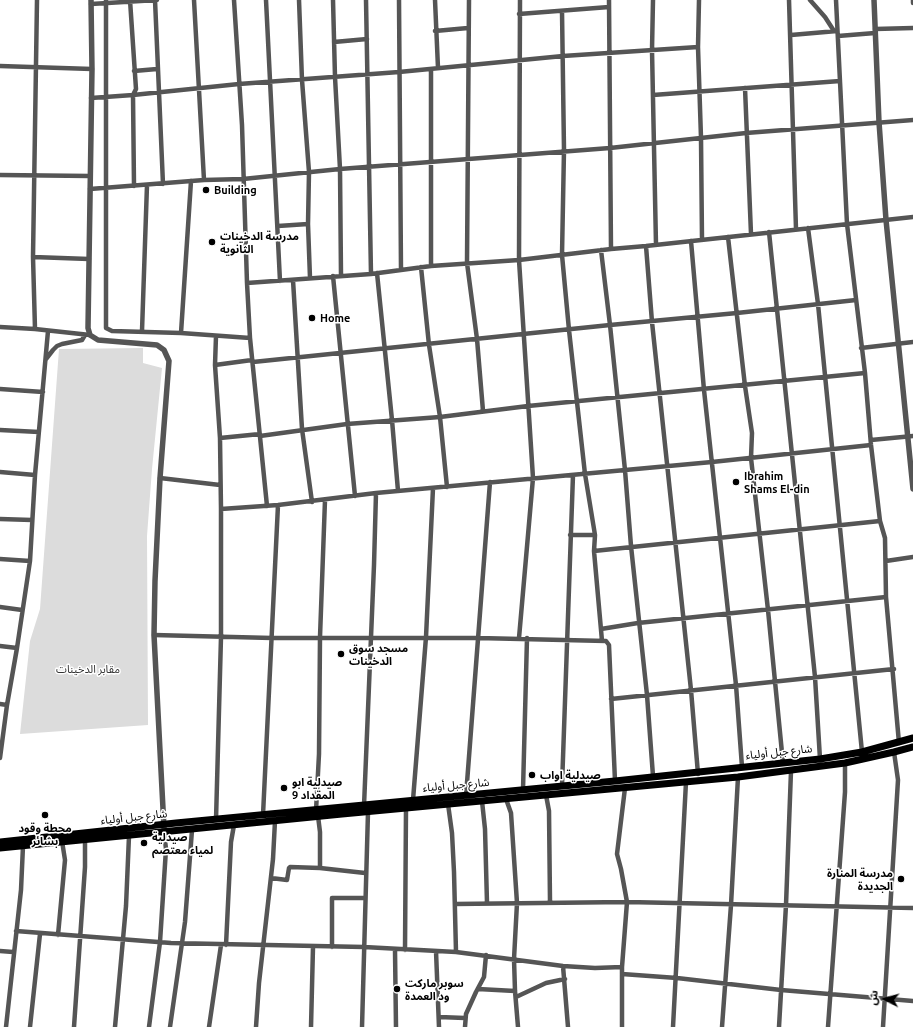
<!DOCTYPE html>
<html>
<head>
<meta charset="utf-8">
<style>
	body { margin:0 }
	#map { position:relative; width:913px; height:1027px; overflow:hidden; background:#fff; font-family:Ubuntu,"Noto Sans Arabic",sans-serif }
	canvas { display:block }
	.north { position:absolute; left:865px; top:979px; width:40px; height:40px; -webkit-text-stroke:3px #fff; paint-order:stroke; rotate:276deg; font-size:11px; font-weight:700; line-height:16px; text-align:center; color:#000 }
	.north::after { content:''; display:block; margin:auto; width:14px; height:18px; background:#000; clip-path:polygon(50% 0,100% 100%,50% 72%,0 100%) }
</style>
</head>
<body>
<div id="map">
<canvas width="913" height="1027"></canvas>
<div class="north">ش</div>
</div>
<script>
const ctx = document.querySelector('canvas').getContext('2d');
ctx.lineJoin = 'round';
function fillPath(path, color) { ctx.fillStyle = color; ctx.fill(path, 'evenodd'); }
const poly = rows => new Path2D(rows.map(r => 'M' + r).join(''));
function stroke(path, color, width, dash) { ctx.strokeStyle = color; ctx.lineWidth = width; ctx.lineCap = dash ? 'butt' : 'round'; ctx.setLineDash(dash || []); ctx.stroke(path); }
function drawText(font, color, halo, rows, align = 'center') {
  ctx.font = font + ' Ubuntu,"Noto Sans Arabic",sans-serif'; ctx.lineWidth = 3; ctx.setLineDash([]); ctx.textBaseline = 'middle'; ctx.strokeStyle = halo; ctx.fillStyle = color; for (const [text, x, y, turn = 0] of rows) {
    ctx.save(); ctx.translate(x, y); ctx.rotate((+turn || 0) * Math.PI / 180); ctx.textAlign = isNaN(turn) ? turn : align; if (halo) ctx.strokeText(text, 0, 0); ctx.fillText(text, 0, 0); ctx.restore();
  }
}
const green = poly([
	[143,348,143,363,162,368,152,469,147,536,148,725,20,734,30,641,40,609,59,349]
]);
const minor = poly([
	[106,0,106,328,112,331,181,333,250,338],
	[130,0,136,89,133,95,134,186],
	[155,0,163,184],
	[194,0,204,180],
	[234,0,242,125,247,283,250,338,267,506],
	[266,0,280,281],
	[299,0,302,80,309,172,308,224,310,278],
	[333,0,335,77,340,169,341,276],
	[366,0,371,274],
	[399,0,401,270],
	[435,0,438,68],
	[469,0,467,263,477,339,483,411],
	[609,0,611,249],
	[653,0,652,50,656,245],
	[699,0,698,47,701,138,702,240],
	[789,0,796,229],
	[810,0,825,17,834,31],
	[836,0,847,224,865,373,871,445,880,521,885,538,886,597,899,743],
	[913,0,913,3],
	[91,4,157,0],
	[562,11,564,150,562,255,569,330,585,474,595,535,594,551,602,641],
	[519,14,609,7],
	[875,29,913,28],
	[435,31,468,28],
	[791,35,837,31],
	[838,36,875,33],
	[334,42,367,39],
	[0,66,92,69],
	[431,69,431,266],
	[134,71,157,69],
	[745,88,751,234],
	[653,95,840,81],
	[91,98,133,95,239,84,399,72,563,56,698,47],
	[0,175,90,176],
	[90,189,204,180,243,179,340,169,610,148,746,133,913,120],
	[278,226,308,224],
	[808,228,818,304,862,752],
	[769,232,815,677,820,759],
	[728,237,745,386,752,433,751,458,768,610,783,763],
	[691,241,704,390,736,685,742,767],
	[646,246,652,322,691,690,698,774],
	[601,250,610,325,625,470,631,546,647,695,653,776],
	[33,257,89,259],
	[421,267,429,345,440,417,447,487],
	[377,273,392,420,398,491],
	[333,276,355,496],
	[293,280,302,429,312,502],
	[247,283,371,274,431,266,519,260,611,249,646,246,913,217],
	[0,327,35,329,90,335],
	[35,329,33,257,37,0],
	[142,331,147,185],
	[181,333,191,181],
	[216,336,215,365,220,438,221,509,221,637,216,820],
	[861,348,913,342],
	[46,359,53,350,57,346,62,344,82,340,85,335],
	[253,362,610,325,737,313,856,300],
	[215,365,252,360],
	[0,389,43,392],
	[0,430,39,432],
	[260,436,347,424,440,417,528,406,865,373],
	[220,438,260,434],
	[871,440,913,436],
	[0,472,35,475],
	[160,478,220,485],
	[221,509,278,505,376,493,712,462,871,445],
	[0,519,32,520],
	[570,535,595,535],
	[594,551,880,521],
	[0,559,30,561],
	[886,561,913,557],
	[0,607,22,610],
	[601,629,638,623,886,597],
	[154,635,272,638,478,638,606,641,609,645,615,781],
	[519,638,533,478,519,260,520,0],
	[0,646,17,648],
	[611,699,894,669],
	[0,704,7,705],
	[0,758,7,705,17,648,30,561,35,475,48,331],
	[562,786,573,475],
	[523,790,527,638],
	[546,795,549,811,550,902],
	[466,796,490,482],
	[506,799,511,813,517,903,514,959,515,991,518,1027],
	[413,800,426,637,433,488],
	[482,801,485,829,487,903],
	[448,804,452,833,454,872,456,952],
	[364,806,374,565,376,493],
	[316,811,319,754,320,637,325,500],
	[263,815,278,505],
	[318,816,320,832,320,868],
	[271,878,287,880,289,868,290,867,320,868,365,873],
	[455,904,627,902,913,908],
	[16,931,171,943,364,947,456,952,563,966,595,968,622,967],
	[58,935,65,860,62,841],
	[226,945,231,842,234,825],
	[332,947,332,898,365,898],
	[395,950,396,1027],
	[405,950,406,808],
	[0,951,13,952],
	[436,951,439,1027],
	[563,966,568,1027],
	[622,974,677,978,781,990,913,1001],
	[478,989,515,991],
	[516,997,546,983,565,979],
	[439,1017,465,1018],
	[6,1027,21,890,23,846],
	[30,1027,40,934],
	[74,1027,85,867,85,840],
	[115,1027,126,906,129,836],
	[149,1027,160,942,166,849,164,832],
	[170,1027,185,922,192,830],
	[209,1027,221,945],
	[256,1027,259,983,273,859,275,821],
	[311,1027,313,947],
	[362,1027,368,812],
	[465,1027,466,1014,476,992,484,977,486,955],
	[622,1027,622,967,627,902,621,869,617,854,625,788],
	[673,1027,686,782],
	[722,1027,731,905,738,777],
	[779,1027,786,905,791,771],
	[828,1027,845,792,845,763],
	[883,1027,898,780,894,752]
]);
const tertiary = poly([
	[91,0,92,69,88,328,90,335,98,340,157,345,164,350,169,361,160,478,155,581,154,635,164,828],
	[874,0,879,122,886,220,913,489]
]);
const primary = poly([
	[0,842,176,823,615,781,820,759,862,752,913,738],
	[0,848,342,814,738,777,845,763,894,752,913,747]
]);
const markers = [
	[206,190,4,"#000"],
	[212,242,4,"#000"],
	[312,318,4,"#000"],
	[736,482,4,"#000"],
	[341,654,4,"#000"],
	[532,775,4,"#000"],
	[284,788,4,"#000"],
	[45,815,4,"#000"],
	[144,843,4,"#000"],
	[901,879,4,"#000"],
	[397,989,4,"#000"]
];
const poiNames = [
	["Building",214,190],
	["مدرسة الدخينات",220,236],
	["الثانوية",220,249],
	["Home",320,318],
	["Ibrahim",744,476],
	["Shams El-din",744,489],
	["مسجد سوق",349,648],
	["الدخينات",349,661],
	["صيدلية اواب",540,775],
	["صيدلية ابو",292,782],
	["المقداد 9",292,795],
	["محطة وقود",45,828,"center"],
	["بشائر",45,841,"center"],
	["صيدلية",152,837],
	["لمياء معتصم",152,850],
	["مدرسة المنارة",893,873,"right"],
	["الجديدة",893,886,"right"],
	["سوبر ماركت",405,983],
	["ود العمدة",405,996]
];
const parkNames = [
	["مقابر الدخينات",88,669]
];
const streetNames = [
	["شارع جبل أولياء",779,752,-6],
	["شارع جبل أولياء",456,785,-5],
	["شارع جبل أولياء",134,817,-6]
];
fillPath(green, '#dcdcdc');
stroke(minor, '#555', 4.5);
stroke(tertiary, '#555', 5.5);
stroke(primary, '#000', 7);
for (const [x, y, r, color] of markers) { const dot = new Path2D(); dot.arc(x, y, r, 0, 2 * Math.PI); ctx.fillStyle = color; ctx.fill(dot); stroke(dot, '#fff', 1.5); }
drawText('bold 11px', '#000', '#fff', poiNames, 'left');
drawText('11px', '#333', '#fff', parkNames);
drawText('11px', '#000', '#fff', streetNames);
</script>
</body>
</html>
